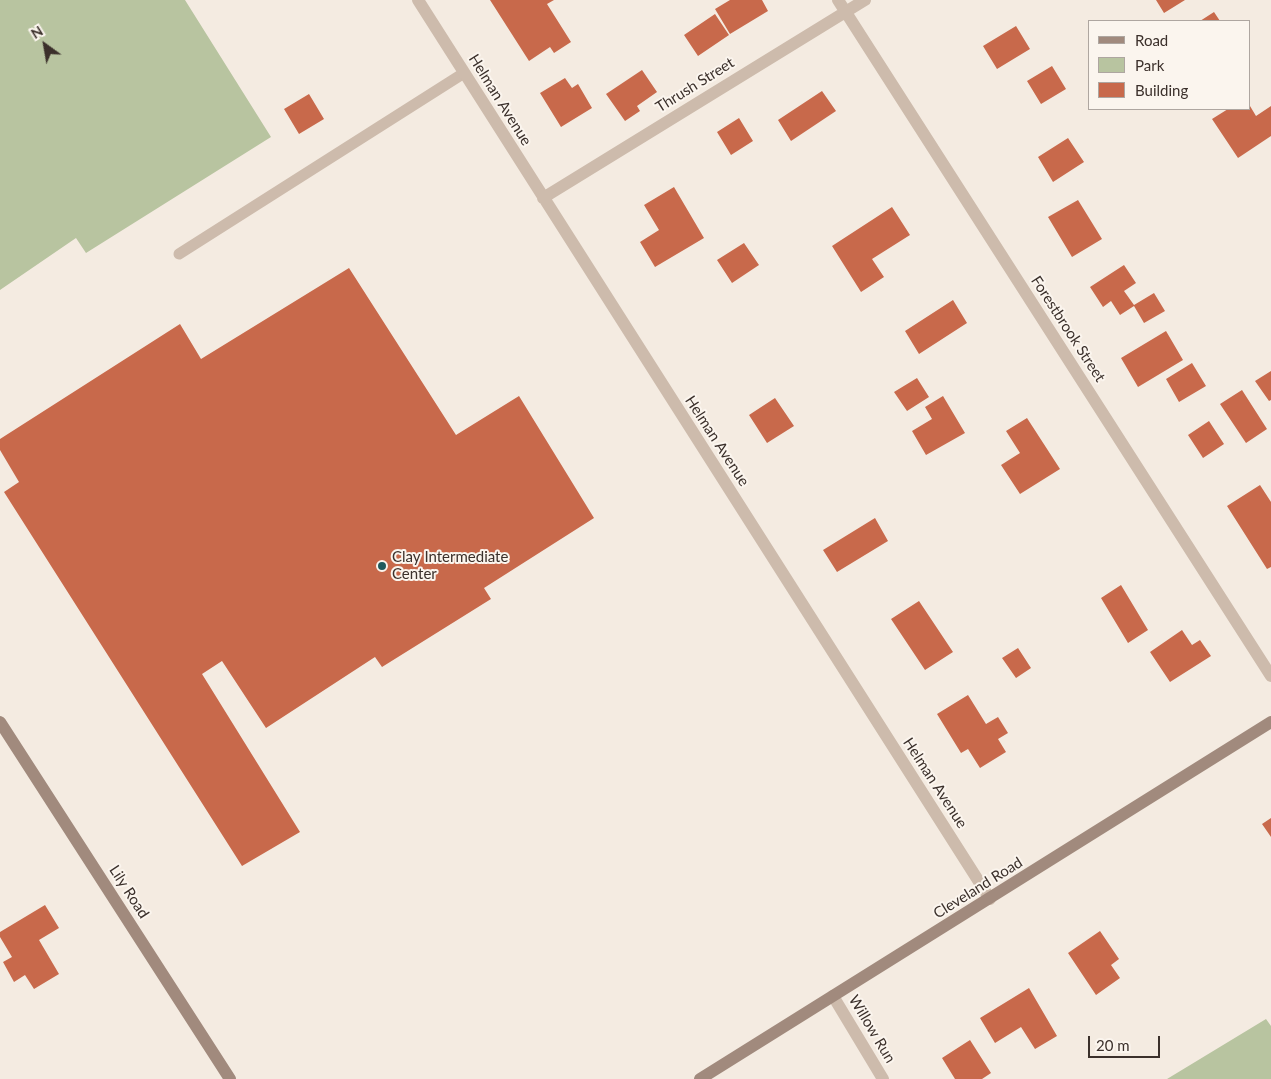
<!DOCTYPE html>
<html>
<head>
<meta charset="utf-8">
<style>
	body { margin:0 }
	#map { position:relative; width:1271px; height:1079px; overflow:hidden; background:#f4ebe1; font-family:Lato,sans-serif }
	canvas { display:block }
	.legend { position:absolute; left:1088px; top:20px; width:162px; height:90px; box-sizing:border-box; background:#fbf5ee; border:1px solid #aea6a0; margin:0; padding:6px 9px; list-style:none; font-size:15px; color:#3b302b }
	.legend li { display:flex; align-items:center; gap:10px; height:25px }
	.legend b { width:25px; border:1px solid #aea6a0 }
	.north { position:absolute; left:20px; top:20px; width:50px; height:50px; -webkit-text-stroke:4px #fbf5ee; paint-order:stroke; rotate:328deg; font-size:14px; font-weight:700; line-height:20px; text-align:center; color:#3b302b }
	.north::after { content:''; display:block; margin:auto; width:18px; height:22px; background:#3b302b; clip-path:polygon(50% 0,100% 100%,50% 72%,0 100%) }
	.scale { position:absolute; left:1088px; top:1036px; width:72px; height:22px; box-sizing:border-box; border:2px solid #3b302b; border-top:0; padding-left:6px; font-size:15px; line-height:18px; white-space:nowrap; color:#3b302b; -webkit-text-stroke:4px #fbf5ee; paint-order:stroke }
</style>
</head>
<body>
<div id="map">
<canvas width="1271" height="1079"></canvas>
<ul class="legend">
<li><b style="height:6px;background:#a18a7d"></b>Road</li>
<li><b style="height:14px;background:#b8c4a0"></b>Park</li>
<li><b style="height:14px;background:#c8694b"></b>Building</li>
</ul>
<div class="north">N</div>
<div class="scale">20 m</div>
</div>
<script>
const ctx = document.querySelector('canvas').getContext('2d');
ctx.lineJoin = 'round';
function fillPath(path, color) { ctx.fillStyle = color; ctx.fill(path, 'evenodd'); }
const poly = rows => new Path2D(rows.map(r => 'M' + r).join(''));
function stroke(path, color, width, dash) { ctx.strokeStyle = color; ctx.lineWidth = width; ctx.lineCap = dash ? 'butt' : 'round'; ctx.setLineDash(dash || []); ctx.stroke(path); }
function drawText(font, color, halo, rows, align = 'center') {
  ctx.font = font + ' Lato,sans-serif'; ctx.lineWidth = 4; ctx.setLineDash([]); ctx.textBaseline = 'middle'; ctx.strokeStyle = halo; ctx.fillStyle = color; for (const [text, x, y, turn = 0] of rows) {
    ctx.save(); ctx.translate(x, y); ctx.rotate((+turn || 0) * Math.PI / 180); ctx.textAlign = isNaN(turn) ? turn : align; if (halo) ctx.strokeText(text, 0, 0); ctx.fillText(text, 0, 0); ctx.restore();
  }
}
const green = poly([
	[0,0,185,0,271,137,86,253,76,238,0,290],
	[1266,1019,1271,1026,1271,1079,1167,1079]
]);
const building = poly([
	[490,0,554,0,547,4,571,42,554,53,550,47,529,61],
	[730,0,762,0,768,11,730,34,715,9],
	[1156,0,1185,0,1164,13],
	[1214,12,1220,21,1200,21],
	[715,14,729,35,698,56,684,35],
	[1016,26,1030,49,997,69,983,46],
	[1052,66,1066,89,1041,104,1027,81],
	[642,70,657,92,637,106,640,111,625,121,606,94],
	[565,78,572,88,578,84,592,108,561,127,540,93],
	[822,91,836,111,791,141,778,120],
	[309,94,324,119,299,134,284,109],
	[1250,106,1256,116,1271,106,1271,136,1238,158,1212,119,1228,109,1250,109],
	[739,118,753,141,731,155,717,132],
	[1068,138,1084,162,1053,182,1038,157],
	[674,187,704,238,655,267,640,242,659,230,644,205],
	[1078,200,1102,239,1072,257,1048,217],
	[892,207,910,235,872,259,884,277,861,292,832,246],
	[744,243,759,265,732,283,717,260],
	[1124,265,1136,283,1124,291,1134,305,1154,293,1165,311,1144,323,1134,306,1120,315,1111,301,1103,307,1090,287],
	[349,268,456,435,519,396,594,518,484,588,491,599,382,667,375,657,266,728,222,661,202,674,300,832,242,866,4,492,19,482,0,450,0,439,180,324,201,359],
	[953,300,967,323,919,354,905,331],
	[1166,331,1183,360,1138,387,1121,358],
	[1192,363,1206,386,1179,402,1166,379],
	[1271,371,1271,400,1269,401,1255,381],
	[917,378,929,397,907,411,894,392],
	[1242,390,1267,429,1246,443,1220,404],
	[943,396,965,433,926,455,912,431,932,419,925,407],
	[775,398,794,426,767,443,749,415],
	[1027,418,1060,469,1020,494,1001,465,1020,453,1006,431],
	[1209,421,1224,444,1203,458,1188,435],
	[1260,485,1271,502,1271,567,1267,569,1227,506],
	[875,518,888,541,837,572,823,550],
	[1121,585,1148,630,1128,643,1101,598],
	[919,601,953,652,925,670,891,619],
	[1182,630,1192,645,1200,640,1211,656,1170,682,1150,652],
	[1018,648,1031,668,1016,678,1002,658],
	[968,695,986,724,998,717,1008,733,998,739,1006,752,980,768,968,749,961,753,937,714],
	[1271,818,1271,837,1262,824],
	[45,905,59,928,39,940,59,974,34,989,25,975,14,982,3,962,12,957,0,937,0,932],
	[1100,931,1119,959,1111,965,1120,978,1096,995,1068,953],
	[1029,988,1057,1036,1035,1049,1021,1027,995,1043,980,1018],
	[970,1040,991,1073,982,1079,955,1079,942,1058]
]);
const lane = poly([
	[179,254,464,73]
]);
const street = poly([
	[418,0,990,899],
	[838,0,1271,676],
	[543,198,865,0],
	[833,996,883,1079]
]);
const secondary = poly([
	[0,722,230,1079],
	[700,1079,1271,722]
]);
const markers = [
	[382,566,5,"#1f5a5e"]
];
const streetNames = [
	["Thrush Street",695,85,-32],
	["Helman Avenue",500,100,58],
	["Forestbrook Street",1068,329,57],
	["Helman Avenue",717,441,57],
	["Helman Avenue",935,783,57],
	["Cleveland Road",978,888,-32],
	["Lily Road",129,892,57],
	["Willow Run",872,1029,59]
];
const poiNames = [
	["Clay Intermediate",392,557],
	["Center",392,574]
];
fillPath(green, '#b8c4a0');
fillPath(building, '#c8694b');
stroke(lane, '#cdbbac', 11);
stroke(street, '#cdbbac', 12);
stroke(secondary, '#a18a7d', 12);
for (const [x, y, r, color] of markers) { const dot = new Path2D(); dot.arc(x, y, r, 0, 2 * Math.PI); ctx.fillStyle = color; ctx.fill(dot); stroke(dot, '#fbf5ee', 2); }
drawText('15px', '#3b302b', '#fbf5ee', streetNames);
drawText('15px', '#3b302b', '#fbf5ee', poiNames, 'left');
</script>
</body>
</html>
